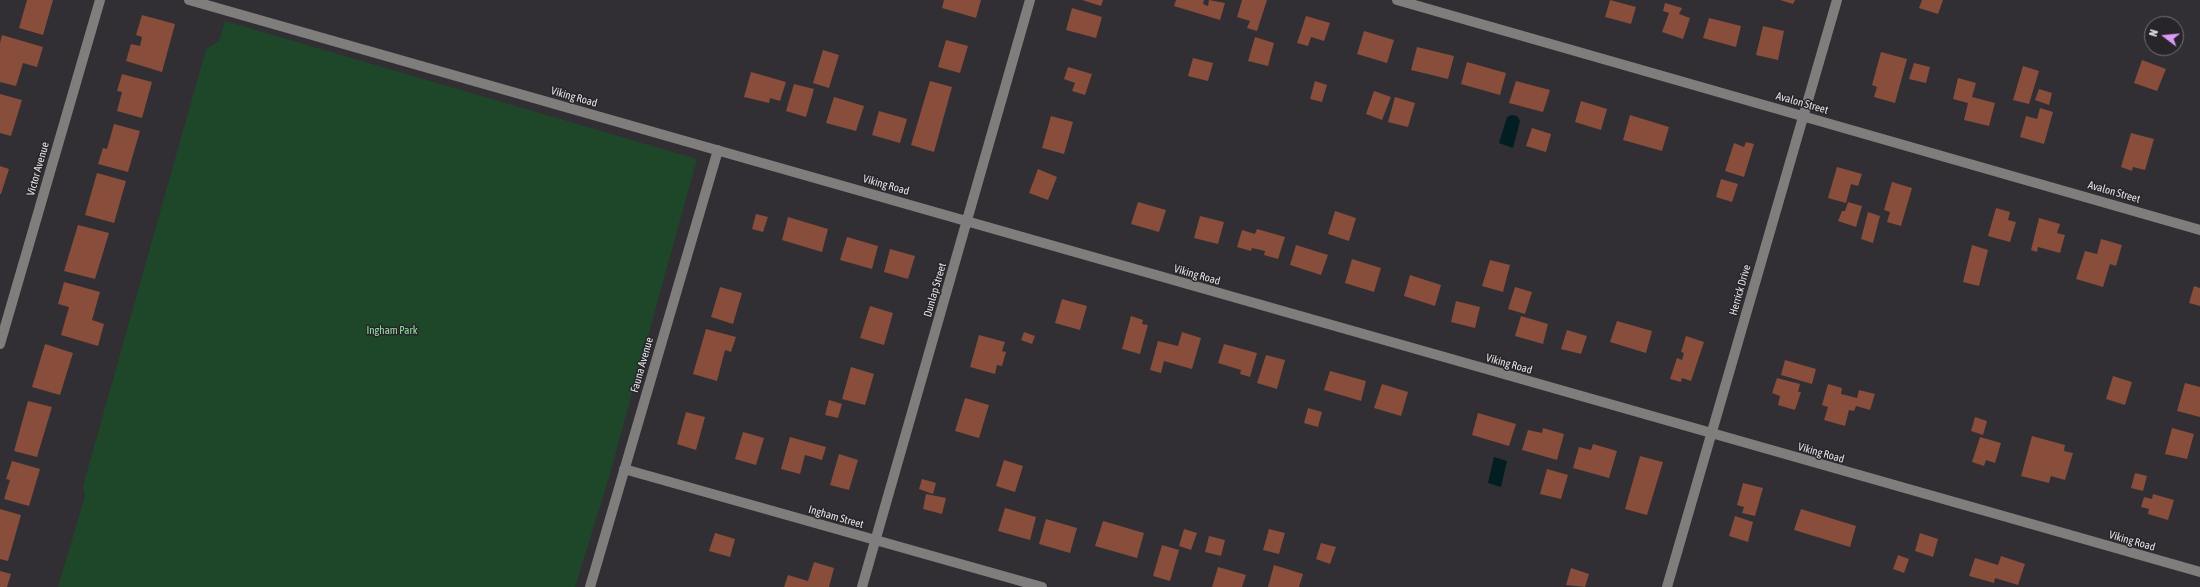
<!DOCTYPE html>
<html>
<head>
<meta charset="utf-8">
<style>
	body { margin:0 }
	#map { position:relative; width:2200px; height:587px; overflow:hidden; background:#312f33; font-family:"Asap Condensed",sans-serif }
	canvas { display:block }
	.north { position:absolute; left:2144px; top:16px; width:40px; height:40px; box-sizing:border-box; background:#272529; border:1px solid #737175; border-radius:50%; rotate:286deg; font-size:11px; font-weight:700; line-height:16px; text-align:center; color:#e4e3e6 }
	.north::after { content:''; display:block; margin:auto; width:14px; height:18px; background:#da9af6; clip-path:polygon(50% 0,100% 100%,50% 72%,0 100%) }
</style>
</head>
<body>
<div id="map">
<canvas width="2200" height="587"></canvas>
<div class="north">N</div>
</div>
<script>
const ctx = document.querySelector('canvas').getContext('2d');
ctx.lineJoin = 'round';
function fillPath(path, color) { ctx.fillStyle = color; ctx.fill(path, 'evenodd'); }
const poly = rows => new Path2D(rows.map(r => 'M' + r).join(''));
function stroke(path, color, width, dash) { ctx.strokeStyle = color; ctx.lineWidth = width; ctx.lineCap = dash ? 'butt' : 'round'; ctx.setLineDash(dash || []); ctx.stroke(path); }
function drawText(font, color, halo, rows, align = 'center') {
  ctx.font = font + ' "Asap Condensed",sans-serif'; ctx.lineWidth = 3; ctx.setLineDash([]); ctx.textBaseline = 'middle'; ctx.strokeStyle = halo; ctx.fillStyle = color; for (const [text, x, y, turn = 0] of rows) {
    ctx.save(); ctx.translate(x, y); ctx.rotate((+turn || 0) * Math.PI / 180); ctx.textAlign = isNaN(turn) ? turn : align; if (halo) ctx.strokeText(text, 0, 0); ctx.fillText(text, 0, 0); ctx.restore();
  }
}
const green = poly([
	[225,21,697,159,607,484,575,587,58,587,85,496,83,486,206,49,219,41]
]);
const water = poly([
	[1512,115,1517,116,1520,121,1513,148,1499,143,1507,117],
	[1494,457,1507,461,1501,487,1488,483]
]);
const building = poly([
	[27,0,53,0,43,35,19,28],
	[944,0,981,0,976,18,942,8],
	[1082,0,1103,0,1101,6],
	[1176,0,1204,0,1203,4,1208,6,1209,0,1225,3,1220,20,1174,6],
	[1242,0,1267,0,1257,31,1247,28,1250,21,1237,17],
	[1610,0,1636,7,1631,24,1605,17],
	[1780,0,1795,0,1793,4],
	[1922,0,1943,0,1938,14,1919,8],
	[1665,3,1682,8,1679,14,1690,18,1683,39,1662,32,1669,13,1663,11],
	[1072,8,1102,17,1096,38,1066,30],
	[142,15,175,24,162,72,126,61,131,44,140,46,142,37,136,35],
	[1306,16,1330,23,1324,41,1311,37,1308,46,1297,43],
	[1709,18,1741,26,1736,47,1703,38],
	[1763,26,1784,31,1778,60,1756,55],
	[1364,31,1394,40,1387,63,1357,54],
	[2,35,43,47,37,67,23,63,16,86,0,82,0,43],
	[1255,37,1274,43,1268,66,1248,61],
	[946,40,968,46,960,73,938,67],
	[1417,47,1454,56,1448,79,1411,70],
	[823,50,839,55,829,88,813,83],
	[1881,52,1907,59,1895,103,1874,97,1877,87,1872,85],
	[1193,58,1213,63,1208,81,1188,76],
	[2142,60,2166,69,2157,91,2134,83],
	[1467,62,1506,73,1500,95,1461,84],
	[1914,63,1930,67,1926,83,1909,79],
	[2023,66,2039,71,2029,104,2013,100],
	[1068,67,1092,74,1085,95,1072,91,1075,83,1064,79],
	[751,72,786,82,780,101,770,98,769,103,744,97],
	[122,74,152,82,142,118,117,111,122,92,117,91],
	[1958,78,1976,83,1972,97,1995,103,1989,126,1964,120,1968,103,1953,99],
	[930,81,952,87,934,152,911,145],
	[1315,81,1327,85,1322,102,1310,99],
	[1516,81,1550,90,1543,112,1509,103],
	[794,84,814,89,806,117,786,111],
	[2039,89,2052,93,2049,105,2035,100],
	[1374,91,1391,97,1382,120,1366,114],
	[0,94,22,100,11,136,0,133],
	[834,97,864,106,856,131,826,123],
	[1395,97,1415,103,1408,127,1388,122],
	[1581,101,1607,109,1601,130,1575,122],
	[2040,108,2053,112,2044,144,2020,137,2026,116,2037,119],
	[879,111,907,119,900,143,872,135],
	[1630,115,1669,127,1662,151,1623,140],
	[1051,116,1073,122,1064,154,1042,148],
	[114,124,140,131,128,172,98,164,103,148,107,149],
	[1532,128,1551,134,1546,152,1526,146],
	[2131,133,2154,139,2145,170,2133,167,2132,171,2121,167],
	[1746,142,1754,144,1744,177,1725,171,1734,143,1744,147],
	[0,166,9,169,1,194,0,194],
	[1837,167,1862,174,1858,186,1851,184,1846,203,1828,198],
	[1038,169,1057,177,1048,200,1029,193],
	[97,173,126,181,114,223,85,215],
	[1721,179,1738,184,1732,202,1716,197],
	[1892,182,1912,188,1901,226,1887,222,1890,212,1884,210],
	[1138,202,1166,210,1159,232,1131,224],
	[1848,202,1862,206,1856,227,1838,221,1842,211,1845,211],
	[1996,208,2010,212,2008,220,2016,222,2010,242,1988,236],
	[1335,211,1356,218,1349,241,1328,234],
	[1868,212,1880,216,1873,243,1861,239],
	[756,214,768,217,763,232,752,229],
	[1200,216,1224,222,1218,244,1194,238],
	[788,217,828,229,822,252,782,240],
	[2039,218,2060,224,2057,233,2065,235,2060,253,2038,247,2037,252,2031,250],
	[78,225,109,233,95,279,64,271],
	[1257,229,1285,237,1278,259,1264,255,1265,251,1252,248,1251,251,1237,247,1242,230,1255,234],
	[847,237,878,246,872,269,840,260],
	[2101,239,2122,245,2116,266,2110,264,2103,287,2076,279,2085,251,2097,254],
	[1296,245,1328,255,1321,275,1290,265],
	[1972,245,1988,250,1979,286,1963,282],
	[890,249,915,256,908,279,884,272],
	[1352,259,1381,268,1374,292,1345,283],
	[1490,260,1510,265,1503,292,1482,286],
	[1410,275,1441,285,1435,306,1404,296],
	[64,282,100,292,92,320,104,324,98,346,61,335,69,307,58,304],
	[2194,286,2200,288,2200,306,2189,303],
	[720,287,742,293,733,324,711,317],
	[1515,287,1532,292,1525,314,1508,309],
	[1062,299,1087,306,1080,330,1055,323],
	[1456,301,1480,307,1475,328,1451,322],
	[870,306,893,313,884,345,860,338],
	[1131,316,1143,320,1142,324,1148,325,1140,354,1122,349],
	[1521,316,1548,324,1543,344,1515,336],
	[1617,321,1652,331,1646,353,1610,342],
	[706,329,736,337,731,352,725,350,717,381,693,374],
	[1567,330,1587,336,1581,354,1561,349],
	[1024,332,1035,336,1032,344,1021,340],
	[1182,332,1201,338,1192,369,1164,361,1161,373,1150,370,1158,341,1178,346],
	[979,335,1005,342,1002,351,1006,352,1002,366,997,365,995,374,970,367],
	[1686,336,1704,342,1691,381,1682,378,1681,382,1670,379,1677,358,1682,360,1684,353,1681,352],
	[45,344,73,353,60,395,32,387],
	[1224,344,1257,353,1250,377,1240,374,1241,370,1218,363],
	[1266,355,1285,360,1277,389,1257,383],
	[1785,360,1816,369,1812,384,1781,375],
	[851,367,874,374,865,405,842,399],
	[1330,371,1366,381,1361,401,1324,390],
	[2113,376,2132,382,2125,405,2106,399],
	[1777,378,1800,384,1798,392,1801,392,1795,410,1778,405,1780,396,1772,393],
	[2185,383,2200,387,2200,417,2177,411],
	[1382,384,1408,392,1401,416,1374,408],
	[1828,384,1842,388,1841,394,1857,398,1859,390,1875,394,1870,410,1856,406,1854,411,1849,410,1845,426,1824,420,1828,407,1822,405],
	[965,398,989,405,979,438,955,431],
	[829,400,842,404,838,418,825,415],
	[28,401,52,407,37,457,14,451],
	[1308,408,1322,412,1318,427,1304,423],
	[686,412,705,417,696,450,677,444],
	[1478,413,1516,424,1509,446,1472,435],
	[1975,417,1987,421,1983,435,1971,431],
	[1543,428,1564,434,1557,460,1522,450,1528,430,1542,433],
	[2172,428,2194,434,2187,459,2165,454],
	[743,432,764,438,756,465,735,459],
	[2032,436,2065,445,2064,451,2073,453,2065,480,2051,476,2049,483,2021,476],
	[790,437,826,447,822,460,805,455,800,474,781,469],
	[1980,437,2001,443,1995,463,1986,460,1984,466,1972,462],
	[1593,444,1617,451,1609,478,1573,468,1579,447,1591,450],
	[839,454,858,460,849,490,830,485],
	[1640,456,1663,462,1647,515,1625,509],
	[1004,460,1023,466,1015,492,996,486],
	[12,461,40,469,29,506,4,499,10,480,6,479],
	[1547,469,1568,475,1561,499,1540,494],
	[2135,473,2147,476,2143,491,2131,488],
	[922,479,936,483,933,494,919,489],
	[1743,483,1763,488,1755,516,1742,513,1744,507,1737,505],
	[926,494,946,498,942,514,923,509],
	[2153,494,2174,500,2168,520,2148,514,2149,509,2141,507,2144,497,2152,499],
	[1005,508,1036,517,1030,540,998,531],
	[0,509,21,515,8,561,0,559],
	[1801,509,1856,526,1850,547,1794,530],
	[1735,516,1753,522,1748,542,1729,536],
	[1046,519,1077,528,1070,553,1039,544],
	[1103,521,1144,533,1137,558,1095,546],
	[1184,529,1197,533,1191,550,1179,546],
	[1269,529,1285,533,1279,554,1263,550],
	[715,533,735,539,730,557,709,551],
	[1920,533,1938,539,1933,557,1915,551],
	[1209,536,1225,540,1221,556,1205,552],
	[1321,543,1336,547,1330,564,1316,559],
	[1162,545,1179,550,1170,581,1153,576],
	[1898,555,1909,559,1904,573,1893,569],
	[2001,556,2025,564,2018,585,1995,578,1994,583,1969,576,1975,558,1998,565],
	[814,562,834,568,829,587,784,587,788,575,808,581],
	[1274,565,1303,574,1299,587,1268,587],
	[1218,567,1246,575,1242,587,1212,587],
	[1571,568,1589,574,1585,587,1566,585],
	[0,571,11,574,7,587,0,587]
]);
const minor = poly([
	[189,0,2200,572],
	[1397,0,2200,230],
	[0,344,100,0],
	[624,469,1042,587],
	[590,587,718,150],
	[862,587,1030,0],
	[1667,587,1837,0]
]);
const streetNames = [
	["Viking Road",574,97,16],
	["Avalon Street",1802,103,16],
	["Victor Avenue",38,169,-74],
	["Viking Road",886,185,16],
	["Avalon Street",2114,192,16],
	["Viking Road",1197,275,16],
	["Dunlap Street",935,290,-74],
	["Herrick Drive",1740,290,-74],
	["Viking Road",1509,364,16],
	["Fauna Avenue",642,365,-74],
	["Viking Road",1821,453,16],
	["Ingham Street",836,517,16],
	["Viking Road",2132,541,16]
];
const parkNames = [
	["Ingham Park",392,331]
];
fillPath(green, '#1d4728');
fillPath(water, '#031e22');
fillPath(building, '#884d3b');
stroke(minor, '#807e7c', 10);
drawText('11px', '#e4e3e6', '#272529', streetNames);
drawText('11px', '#92e0a3', '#272529', parkNames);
</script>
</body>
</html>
